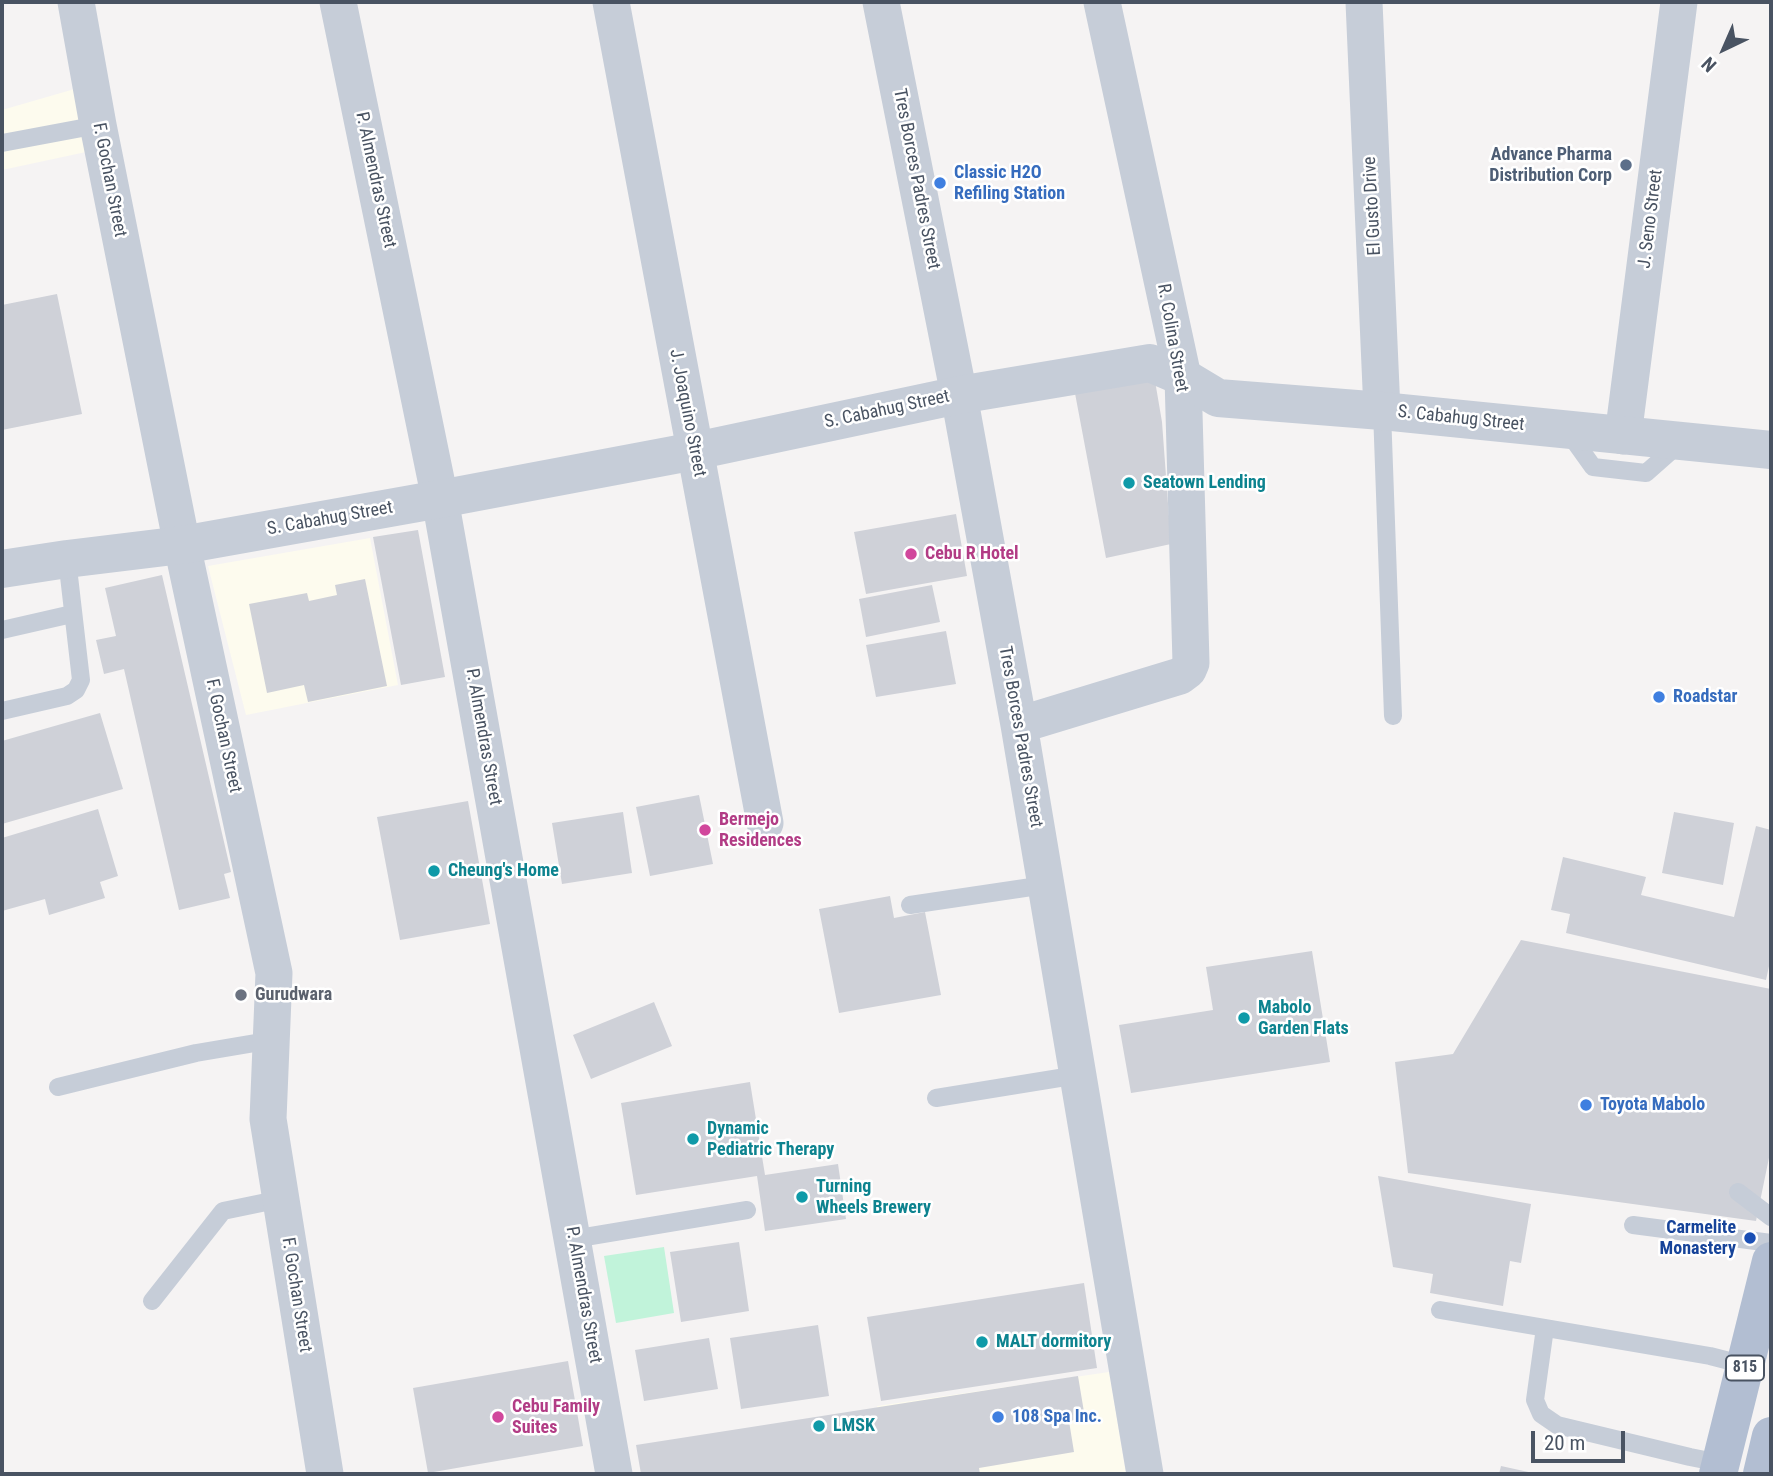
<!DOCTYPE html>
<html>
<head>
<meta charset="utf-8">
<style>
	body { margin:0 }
	#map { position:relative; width:1773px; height:1476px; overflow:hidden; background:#f5f3f3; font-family:"Roboto Condensed",sans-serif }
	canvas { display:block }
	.frame { position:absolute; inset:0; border:4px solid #495362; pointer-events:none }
	.north { position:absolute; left:1689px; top:14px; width:70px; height:70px; -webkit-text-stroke:5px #fff; paint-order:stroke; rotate:224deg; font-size:19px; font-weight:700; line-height:28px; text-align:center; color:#495362 }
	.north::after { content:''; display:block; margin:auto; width:24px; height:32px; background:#495362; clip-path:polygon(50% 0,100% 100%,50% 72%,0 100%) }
	.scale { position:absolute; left:1531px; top:1431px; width:94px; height:32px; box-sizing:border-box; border:4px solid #495362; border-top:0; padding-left:9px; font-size:21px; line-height:24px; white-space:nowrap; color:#495362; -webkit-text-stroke:5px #fff; paint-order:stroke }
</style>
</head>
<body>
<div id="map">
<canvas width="1773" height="1476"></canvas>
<div class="frame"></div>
<div class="north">N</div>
<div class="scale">20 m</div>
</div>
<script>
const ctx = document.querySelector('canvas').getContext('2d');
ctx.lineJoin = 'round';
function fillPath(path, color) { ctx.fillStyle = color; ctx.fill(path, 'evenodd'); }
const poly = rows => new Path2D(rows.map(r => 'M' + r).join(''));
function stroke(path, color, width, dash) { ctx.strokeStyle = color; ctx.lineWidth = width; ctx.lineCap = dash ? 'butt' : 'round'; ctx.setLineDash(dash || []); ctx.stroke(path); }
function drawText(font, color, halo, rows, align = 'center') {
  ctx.font = font + ' "Roboto Condensed",sans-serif'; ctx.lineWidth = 5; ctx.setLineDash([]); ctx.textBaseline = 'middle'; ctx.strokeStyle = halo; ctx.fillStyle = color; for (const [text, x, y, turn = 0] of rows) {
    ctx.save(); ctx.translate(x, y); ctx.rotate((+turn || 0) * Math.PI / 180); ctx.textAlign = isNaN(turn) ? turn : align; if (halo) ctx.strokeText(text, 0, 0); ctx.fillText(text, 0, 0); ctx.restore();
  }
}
const commercial = poly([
	[78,88,86,152,2,170,2,110],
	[370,538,398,685,246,715,208,566],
	[1109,1372,1126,1474,889,1474,877,1406]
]);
const green = poly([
	[664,1247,674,1313,616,1323,604,1256]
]);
const building = poly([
	[57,294,82,414,2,430,2,305],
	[1154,375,1162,422,1171,544,1106,558,1074,388],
	[956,514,967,576,866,594,854,532],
	[418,530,445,677,401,685,373,537],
	[162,575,231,872,224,874,230,898,179,910,124,669,104,674,96,640,116,636,105,588],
	[365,579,387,686,308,702,304,685,267,693,249,604,307,593,309,601,337,595,335,585],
	[932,585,940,622,866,637,859,599],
	[946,631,956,684,876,697,866,645],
	[100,713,123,789,2,824,2,741],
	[699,795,713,864,650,876,636,807],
	[468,801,490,924,400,940,377,817],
	[98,809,118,876,100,882,105,898,49,915,45,899,2,911,2,838],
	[623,812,632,873,562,884,552,823],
	[1674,812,1734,823,1723,885,1662,873],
	[1756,826,1771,830,1771,957,1766,980,1566,933,1570,914,1551,910,1563,857,1646,877,1641,895,1734,917],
	[890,896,894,918,925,912,941,995,839,1013,819,909],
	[1521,940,1771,989,1771,1148,1756,1221,1408,1173,1395,1062,1453,1054],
	[1312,951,1330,1062,1131,1093,1119,1025,1213,1010,1206,967],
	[654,1002,672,1046,591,1079,573,1035],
	[750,1082,765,1175,838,1164,846,1219,765,1231,757,1176,636,1195,621,1103],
	[1378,1176,1531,1204,1521,1263,1510,1261,1503,1306,1430,1293,1433,1274,1393,1267],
	[739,1242,749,1311,681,1322,670,1252],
	[1084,1283,1097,1368,881,1401,867,1317],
	[818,1325,829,1396,741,1409,730,1338],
	[709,1338,718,1389,644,1401,635,1350],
	[568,1361,583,1446,428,1473,413,1388],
	[1078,1376,1085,1418,1069,1421,1074,1452,979,1468,980,1474,641,1474,636,1445],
	[1501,1466,1533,1473,1532,1474,1499,1474]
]);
const service = poly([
	[2,143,98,125],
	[1382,411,1393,716],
	[1568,432,1593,467,1646,473,1680,443],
	[2,630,72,614],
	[2,711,67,696,76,690,81,680,67,559],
	[910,905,1045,885],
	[58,1087,196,1053,273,1040],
	[936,1098,1078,1075],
	[1738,1192,1771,1217],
	[1633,1225,1771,1243],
	[573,1239,747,1210],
	[152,1301,223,1211,281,1199],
	[1440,1310,1710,1356,1745,1365],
	[1545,1328,1535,1400,1541,1414,1557,1425,1690,1457,1720,1463]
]);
const minor = poly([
	[76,2,98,125,182,545,274,973,268,1119,325,1474],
	[338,2,440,499,614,1474],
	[611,2,765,823],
	[881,2,959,395,1019,725,1145,1474],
	[1364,2,1382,411],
	[1623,436,1679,2],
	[1019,725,1180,676,1188,670,1191,663,1183,377,1102,2]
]);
const tertiary = poly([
	[2,569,67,559,182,545,440,499,695,451,959,395,1150,363,1183,377,1218,398,1382,411,1771,450]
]);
const primary = poly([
	[1718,1474,1771,1261],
	[1762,1474,1771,1436]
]);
const markers = [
	[1626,165,7,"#5c6f8a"],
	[940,183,7,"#3f7fe0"],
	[1129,483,7,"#0f9aa8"],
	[911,554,7,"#d1479c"],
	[1659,697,7,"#3f7fe0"],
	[705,830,7,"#d1479c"],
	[434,871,7,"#0f9aa8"],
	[241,995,7,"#6b7280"],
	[1244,1018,7,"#0f9aa8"],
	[1586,1105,7,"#3f7fe0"],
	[693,1139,7,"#0f9aa8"],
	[802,1197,7,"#0f9aa8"],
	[1750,1238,7,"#1a4fb4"],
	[982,1342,7,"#0f9aa8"],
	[498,1417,7,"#d1479c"],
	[998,1417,7,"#3f7fe0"],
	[819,1426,7,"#0f9aa8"]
];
const shields = [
	[1745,1368,38]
];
const shieldNames = [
	["815",1745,1368]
];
const serviceNames = [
	["Advance Pharma",1612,155],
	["Distribution Corp",1612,176]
];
const shopNames = [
	["Classic H2O",954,173],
	["Refiling Station",954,194],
	["Roadstar",1673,697],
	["Toyota Mabolo",1600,1105],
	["108 Spa Inc.",1012,1417]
];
const streetNames = [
	["Tres Borces Padres Street",916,179,79],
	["F. Gochan Street",109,180,79],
	["P. Almendras Street",375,180,78],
	["El Gusto Drive",1373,206,-93],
	["J. Seno Street",1651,219,-83],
	["R. Colina Street",1172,338,80],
	["S. Cabahug Street",887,410,-12],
	["J. Joaquino Street",687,413,79],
	["S. Cabahug Street",1461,419,6],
	["S. Cabahug Street",330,519,-10],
	["F. Gochan Street",223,736,78],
	["P. Almendras Street",483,737,80],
	["Tres Borces Padres Street",1020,737,80],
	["F. Gochan Street",296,1295,81],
	["P. Almendras Street",583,1295,80]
];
const cultureNames = [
	["Seatown Lending",1143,483],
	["Cheung's Home",448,871],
	["Mabolo",1258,1008],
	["Garden Flats",1258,1029],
	["Dynamic",707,1129],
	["Pediatric Therapy",707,1150],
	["Turning",816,1187],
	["Wheels Brewery",816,1208],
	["MALT dormitory",996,1342],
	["LMSK",833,1426]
];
const hotelNames = [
	["Cebu R Hotel",925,554],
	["Bermejo",719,820],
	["Residences",719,841],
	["Cebu Family",512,1407],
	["Suites",512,1428]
];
const worshipNames = [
	["Gurudwara",255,995]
];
const transitNames = [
	["Carmelite",1736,1228],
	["Monastery",1736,1249]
];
fillPath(commercial, '#fdfbee');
fillPath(green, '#c1f3da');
fillPath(building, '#cfd1d8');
stroke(service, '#c6cdd8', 18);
stroke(minor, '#c6cdd8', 37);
stroke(tertiary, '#c6cdd8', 38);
stroke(primary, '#b2bed2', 38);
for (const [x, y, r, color] of markers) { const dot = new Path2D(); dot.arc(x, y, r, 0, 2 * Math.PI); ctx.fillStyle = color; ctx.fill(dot); stroke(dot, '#fff', 2.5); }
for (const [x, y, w] of shields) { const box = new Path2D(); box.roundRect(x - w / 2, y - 12.5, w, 25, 5); ctx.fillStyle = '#fff'; ctx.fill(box); stroke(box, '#495362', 2); }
drawText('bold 16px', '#495362', null, shieldNames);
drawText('bold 18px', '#4e5e75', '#fff', serviceNames, 'right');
drawText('bold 18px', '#366cbe', '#fff', shopNames, 'left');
drawText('18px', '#495362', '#fff', streetNames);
drawText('bold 18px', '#0d838f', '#fff', cultureNames, 'left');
drawText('bold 18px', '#b23c85', '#fff', hotelNames, 'left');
drawText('bold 18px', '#5b616d', '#fff', worshipNames, 'left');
drawText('bold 18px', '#164399', '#fff', transitNames, 'right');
</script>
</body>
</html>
